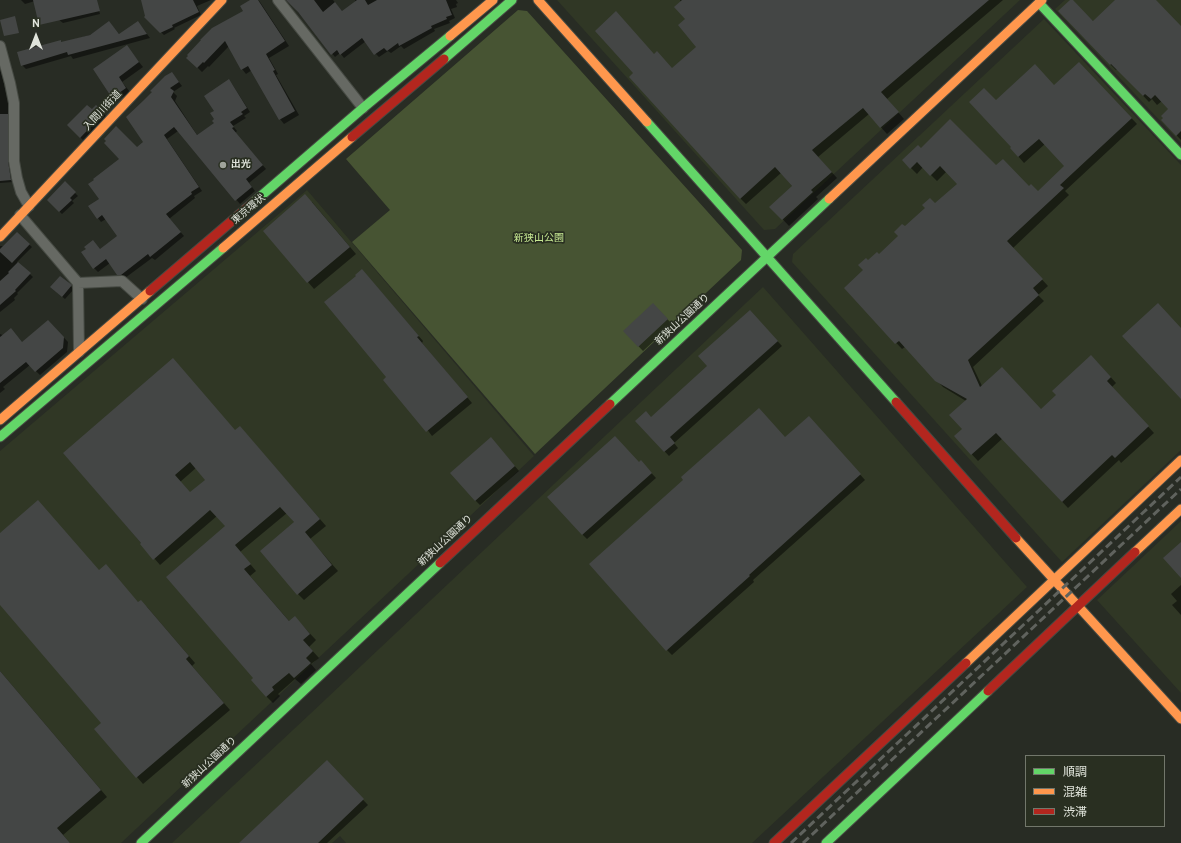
<!DOCTYPE html>
<html>
<head>
<meta charset="utf-8">
<style>
	body { margin:0 }
	#map { position:relative; width:1181px; height:843px; overflow:hidden; background:#282c24; font-family:Overpass,"Noto Sans JP",sans-serif }
	canvas { display:block }
	.legend { position:absolute; left:1025px; top:755px; width:140px; height:72px; box-sizing:border-box; background:#292f21; border:1px solid #72776b; margin:0; padding:5px 7px; list-style:none; font-size:12px; color:#e0e4db }
	.legend li { display:flex; align-items:center; gap:8px; height:20px }
	.legend b { width:20px; border:1px solid #72776b }
	.north { position:absolute; left:16px; top:16px; width:40px; height:40px; -webkit-text-stroke:3px #292f21; paint-order:stroke; rotate:0deg; font-size:11px; font-weight:700; line-height:16px; text-align:center; color:#e0e4db }
	.north::after { content:''; display:block; margin:auto; width:14px; height:18px; background:#e0e4db; clip-path:polygon(50% 0,100% 100%,50% 72%,0 100%) }
</style>
</head>
<body>
<div id="map">
<canvas width="1181" height="843"></canvas>
<ul class="legend">
<li><b style="height:5px;background:#63d668"></b>順調</li>
<li><b style="height:5px;background:#ff974d"></b>混雑</li>
<li><b style="height:5px;background:#b3261e"></b>渋滞</li>
</ul>
<div class="north">N</div>
</div>
<script>
const ctx = document.querySelector('canvas').getContext('2d');
ctx.lineJoin = 'round';
function fillPath(path, color) { ctx.fillStyle = color; ctx.fill(path, 'evenodd'); }
const poly = rows => new Path2D(rows.map(r => 'M' + r).join(''));
function stroke(path, color, width, dash) { ctx.strokeStyle = color; ctx.lineWidth = width; ctx.lineCap = dash ? 'butt' : 'round'; ctx.setLineDash(dash || []); ctx.stroke(path); }
function drawText(font, color, halo, rows, align = 'center') {
  ctx.font = font + ' Overpass,"Noto Sans JP",sans-serif'; ctx.lineWidth = 3.5; ctx.setLineDash([]); ctx.textBaseline = 'middle'; ctx.strokeStyle = halo; ctx.fillStyle = color; for (const [text, x, y, turn = 0] of rows) {
    ctx.save(); ctx.translate(x, y); ctx.rotate((+turn || 0) * Math.PI / 180); ctx.textAlign = isNaN(turn) ? turn : align; if (halo) ctx.strokeText(text, 0, 0); ctx.fillText(text, 0, 0); ctx.restore();
  }
}
const built = poly([
	[557,0,1020,0,775,229,764,230],
	[1065,0,1181,0,1181,143,1055,9],
	[1044,19,1181,165,1181,450,1062,562,792,262,793,254],
	[307,190,534,456,121,843,0,843,0,451],
	[763,287,1027,587,752,843,346,843,340,836,332,843,172,843,309,715],
	[1181,521,1181,693,1097,600]
]);
const green = poly([
	[518,10,527,11,742,250,741,260,535,454,352,242,390,210,346,159]
]);
const shadow = poly([
	[21,0,96,0,100,14,63,23,35,1,25,4],
	[142,0,211,0,197,6,201,15,174,28,175,29,164,35,145,17,147,16],
	[252,0,258,0,260,2,289,46,269,58,278,74,276,75,299,115,284,124,280,119,252,70,246,74,242,69,229,46,209,67,208,66,202,72,188,58,245,12],
	[288,0,333,0,366,41,344,58,340,53,335,57],
	[355,0,456,0,458,3,456,4,457,7,451,9,455,18,449,21,450,23,434,29,435,31,404,49,401,46,391,53,388,51,379,57,376,54],
	[680,0,1003,0,887,99,904,119,887,134,869,114,818,157,837,178,816,197,818,199,789,226,771,207,793,187,781,173,746,204,740,198,654,55,672,69,698,48],
	[1071,0,1094,22,1117,0,1155,0,1181,27,1181,140,1162,120,1170,109,1162,101,1157,105,1152,99,1149,102,1118,69,1116,70,1110,64],
	[109,22,120,35,138,22,150,38,73,59,71,56,26,69,22,65,62,43,90,35],
	[127,47,143,67,122,82,130,92,117,101,113,97],
	[1079,63,1137,124,1065,191,1069,195,1013,248,1048,286,1038,295,1044,301,973,367,982,386,1041,410,1097,362,1116,383,1112,387,1154,433,1121,463,1119,460,1068,508,1003,438,978,461,955,436,963,429,966,401,943,387,905,347,902,349,845,288,864,271,868,262,879,256,899,236,905,227,936,204,958,184,947,171,937,181,923,167,917,174,903,160,921,150,996,167,1038,192,1066,166,1045,144,1024,163,1011,148,1013,147,996,102,1054,86],
	[0,67,9,105,10,164,13,182,0,183],
	[172,73,182,86,173,92,177,96,175,101,197,135,215,123,215,111,228,80,232,84,250,112,244,116,246,118,233,126,237,131,235,133,266,169,249,183,255,191,240,204,178,131,167,139,202,191,194,196,195,198,169,219,184,236,155,260,152,258,125,278,122,278,118,274,110,263,98,272,94,268,100,250,118,236,106,219,101,222,98,218,100,199,137,148,145,142],
	[96,106,107,117,83,140,68,125,92,111],
	[65,183,78,196,72,201,74,203,62,214,48,200],
	[312,202,356,254,314,289,308,282],
	[17,233,32,247,17,262,33,277,17,293,18,294,14,298,15,300,0,312,0,246,3,246],
	[362,270,423,341,422,343,472,403,432,436,388,377,357,277],
	[60,277,74,289,65,299,54,290],
	[653,304,672,324,643,351,624,331],
	[754,316,782,346,674,443,678,448,669,456,636,421,652,418,709,366],
	[52,325,68,342,67,352,40,375,30,365,3,387,5,389,0,393,0,334,22,343],
	[813,422,865,480,753,580,754,582,672,655,667,650,785,438],
	[240,427,326,526,310,539,338,571,304,600,298,594,295,523,287,513,240,552,256,571,250,576,290,622,301,624,316,640,309,647,319,658,311,664,316,670,301,684,295,679,278,694,280,696,273,703,266,696,254,678,226,526,217,516,160,565,64,453,236,431],
	[196,468,206,480,190,493,180,482],
	[495,443,519,471,480,505,475,500],
	[639,463,645,466,656,478,587,539,582,534],
	[0,534,99,571,139,603,147,607,195,663,192,666,230,710,143,784,96,729,102,723,0,604],
	[1181,585,1181,615,1172,605,1177,601,1171,594],
	[0,671,107,797,63,835,70,843,0,843],
	[327,762,368,805,327,843,241,843]
]);
const building = poly([
	[33,0,97,0,100,11,39,25],
	[141,0,193,0,199,12,172,25,173,27,160,33,144,17,145,16],
	[250,0,258,0,285,41,266,54,275,70,273,71,295,111,279,120,248,66,241,70,225,41,204,63,203,62,197,68,186,58,188,56,187,55,201,40,200,40,212,28,243,11,240,6],
	[286,0,314,0,323,12,335,2,342,11,357,0,365,0,368,5,377,0,446,0,452,15,446,17,447,19,431,26,432,28,399,46,398,43,387,51,384,48,374,55,362,38,340,55,337,50,331,55,298,12],
	[682,0,989,0,881,92,899,112,880,128,863,108,812,150,832,172,811,190,813,192,782,220,769,207,792,186,775,167,740,199,629,77,633,73,595,31,616,11,654,54,657,51,672,68,696,47,678,25,685,19,674,7],
	[1070,0,1073,0,1093,21,1115,0,1156,0,1181,26,1181,131,1176,136,1161,120,1163,118,1161,116,1168,109,1155,95,1151,99,1145,94,1143,96,1111,64,1110,65,1058,11],
	[15,16,19,33,4,36,0,20],
	[109,21,119,34,138,21,147,34,68,55,67,52,21,66,17,52,61,40,61,42,90,35],
	[127,45,139,62,119,77,126,88,112,98,93,69],
	[1079,62,1132,118,1060,185,1064,188,1007,241,1043,279,1033,288,1039,295,968,360,980,387,1002,367,1041,409,1056,395,1052,391,1091,355,1111,377,1107,381,1149,426,1115,458,1112,455,1062,502,996,433,971,455,954,436,962,429,949,415,967,399,935,381,899,341,895,344,844,288,863,270,858,265,866,258,868,260,877,252,879,254,898,236,894,232,902,224,905,226,925,208,922,205,930,198,935,203,957,184,940,166,930,176,917,162,910,169,902,160,918,145,921,148,950,119,996,165,1003,159,1029,186,1031,184,1038,191,1064,166,1039,139,1018,157,1010,148,1011,147,969,102,984,88,996,100,1035,64,1054,85],
	[172,72,179,82,170,88,174,91,171,97,197,135,214,123,212,121,214,119,210,113,214,111,204,96,229,79,247,108,241,112,243,114,230,122,234,127,232,128,263,165,246,179,252,187,235,201,174,127,164,135,199,187,191,192,192,194,166,214,181,232,150,257,148,254,121,275,117,275,106,259,93,269,81,252,86,249,84,247,93,240,100,249,117,236,102,215,97,219,88,206,99,199,88,184,94,180,93,179,119,159,104,143,106,141,104,139,116,126,137,147,143,142,126,117,144,100,152,92,150,91,165,76],
	[87,105,92,109,96,105,104,113,80,138,67,125],
	[0,114,8,114,8,161,11,180,0,181],
	[65,181,76,192,70,198,72,200,59,212,47,200],
	[305,194,350,247,307,283,263,231],
	[17,232,30,244,12,263,0,252,0,249],
	[18,262,31,273,15,290,16,291,0,305,0,281,9,273,8,272],
	[362,269,419,336,417,337,468,397,426,432,383,380,386,377,324,302,356,276,355,275],
	[60,276,72,285,62,297,50,287],
	[653,303,668,319,638,347,623,331],
	[1158,303,1181,328,1181,399,1122,336],
	[750,310,778,341,670,437,675,443,664,452,635,421,646,411,651,417,707,366,698,356],
	[48,320,64,337,63,348,35,372,26,362,0,383,0,337,11,328,22,342],
	[173,358,235,430,240,426,320,519,305,532,332,565,297,595,260,551,294,522,280,507,235,545,251,564,244,569,289,621,295,616,310,634,303,640,313,651,306,658,311,663,294,678,289,673,272,687,274,690,266,697,251,680,253,678,166,577,225,526,210,510,153,560,140,544,141,543,63,453],
	[190,462,205,480,190,492,175,475],
	[759,408,785,437,809,416,861,474,749,575,750,576,666,651,589,564,683,480,681,477],
	[615,436,639,462,641,460,652,473,582,535,547,497],
	[491,437,515,466,475,501,450,473],
	[38,500,99,570,106,564,138,602,141,600,189,656,186,659,224,703,136,778,94,729,101,723,0,605,0,533],
	[1181,542,1181,578,1163,558],
	[0,671,101,790,57,828,70,843,0,843],
	[327,760,364,799,318,843,239,843]
]);
const street = poly([
	[278,0,363,108],
	[0,46,10,83,14,103,14,161,17,178,21,192,29,206],
	[20,215,78,283,122,281,142,299],
	[78,283,79,352]
]);
const fast = poly([
	[1039,3,1181,155],
	[444,59,512,0],
	[647,122,896,402],
	[254,202,363,108,450,36],
	[610,404,829,199],
	[0,437,223,248],
	[141,843,440,563],
	[826,843,988,691]
]);
const slow = poly([
	[538,0,647,122],
	[450,36,493,0],
	[829,199,1042,0],
	[0,237,222,0],
	[223,248,352,137],
	[0,420,150,291],
	[1016,538,1181,719],
	[1135,552,1181,509],
	[966,663,1181,460]
]);
const jam = poly([
	[352,137,444,59],
	[150,291,254,202],
	[896,402,1016,538],
	[440,563,610,404],
	[988,691,1135,552],
	[774,843,966,663]
]);
const rail = poly([
	[791,843,1181,477],
	[803,843,1181,489]
]);
const markers = [
	[223,165,4,"#a0a49b"]
];
const streetNames = [
	["入間川街道",103,111,-47],
	["東京環状",249,210,-40],
	["新狭山公園通り",683,320,-43],
	["新狭山公園通り",446,541,-43],
	["新狭山公園通り",210,763,-43]
];
const poiNames = [
	["出光",231,165]
];
const parkNames = [
	["新狭山公園",539,239]
];
fillPath(built, '#303725');
fillPath(green, '#475433');
fillPath(shadow, '#0007');
fillPath(building, '#444645');
stroke(street, '#464a43', 12);
stroke(fast, '#464a43', 11);
stroke(slow, '#464a43', 11);
stroke(jam, '#464a43', 11);
stroke(street, '#666963', 10);
stroke(fast, '#63d668', 9);
stroke(slow, '#ff974d', 9);
stroke(jam, '#b3261e', 9);
stroke(rail, '#60635e', 3, [8, 4]);
for (const [x, y, r, color] of markers) { const dot = new Path2D(); dot.arc(x, y, r, 0, 2 * Math.PI); ctx.fillStyle = color; ctx.fill(dot); stroke(dot, '#292f21', 1.5); }
drawText('10px', '#e0e4db', '#292f21', streetNames);
drawText('bold 10px', '#e0e4db', '#292f21', poiNames, 'left');
drawText('10px', '#c7e993', '#292f21', parkNames);
</script>
</body>
</html>
